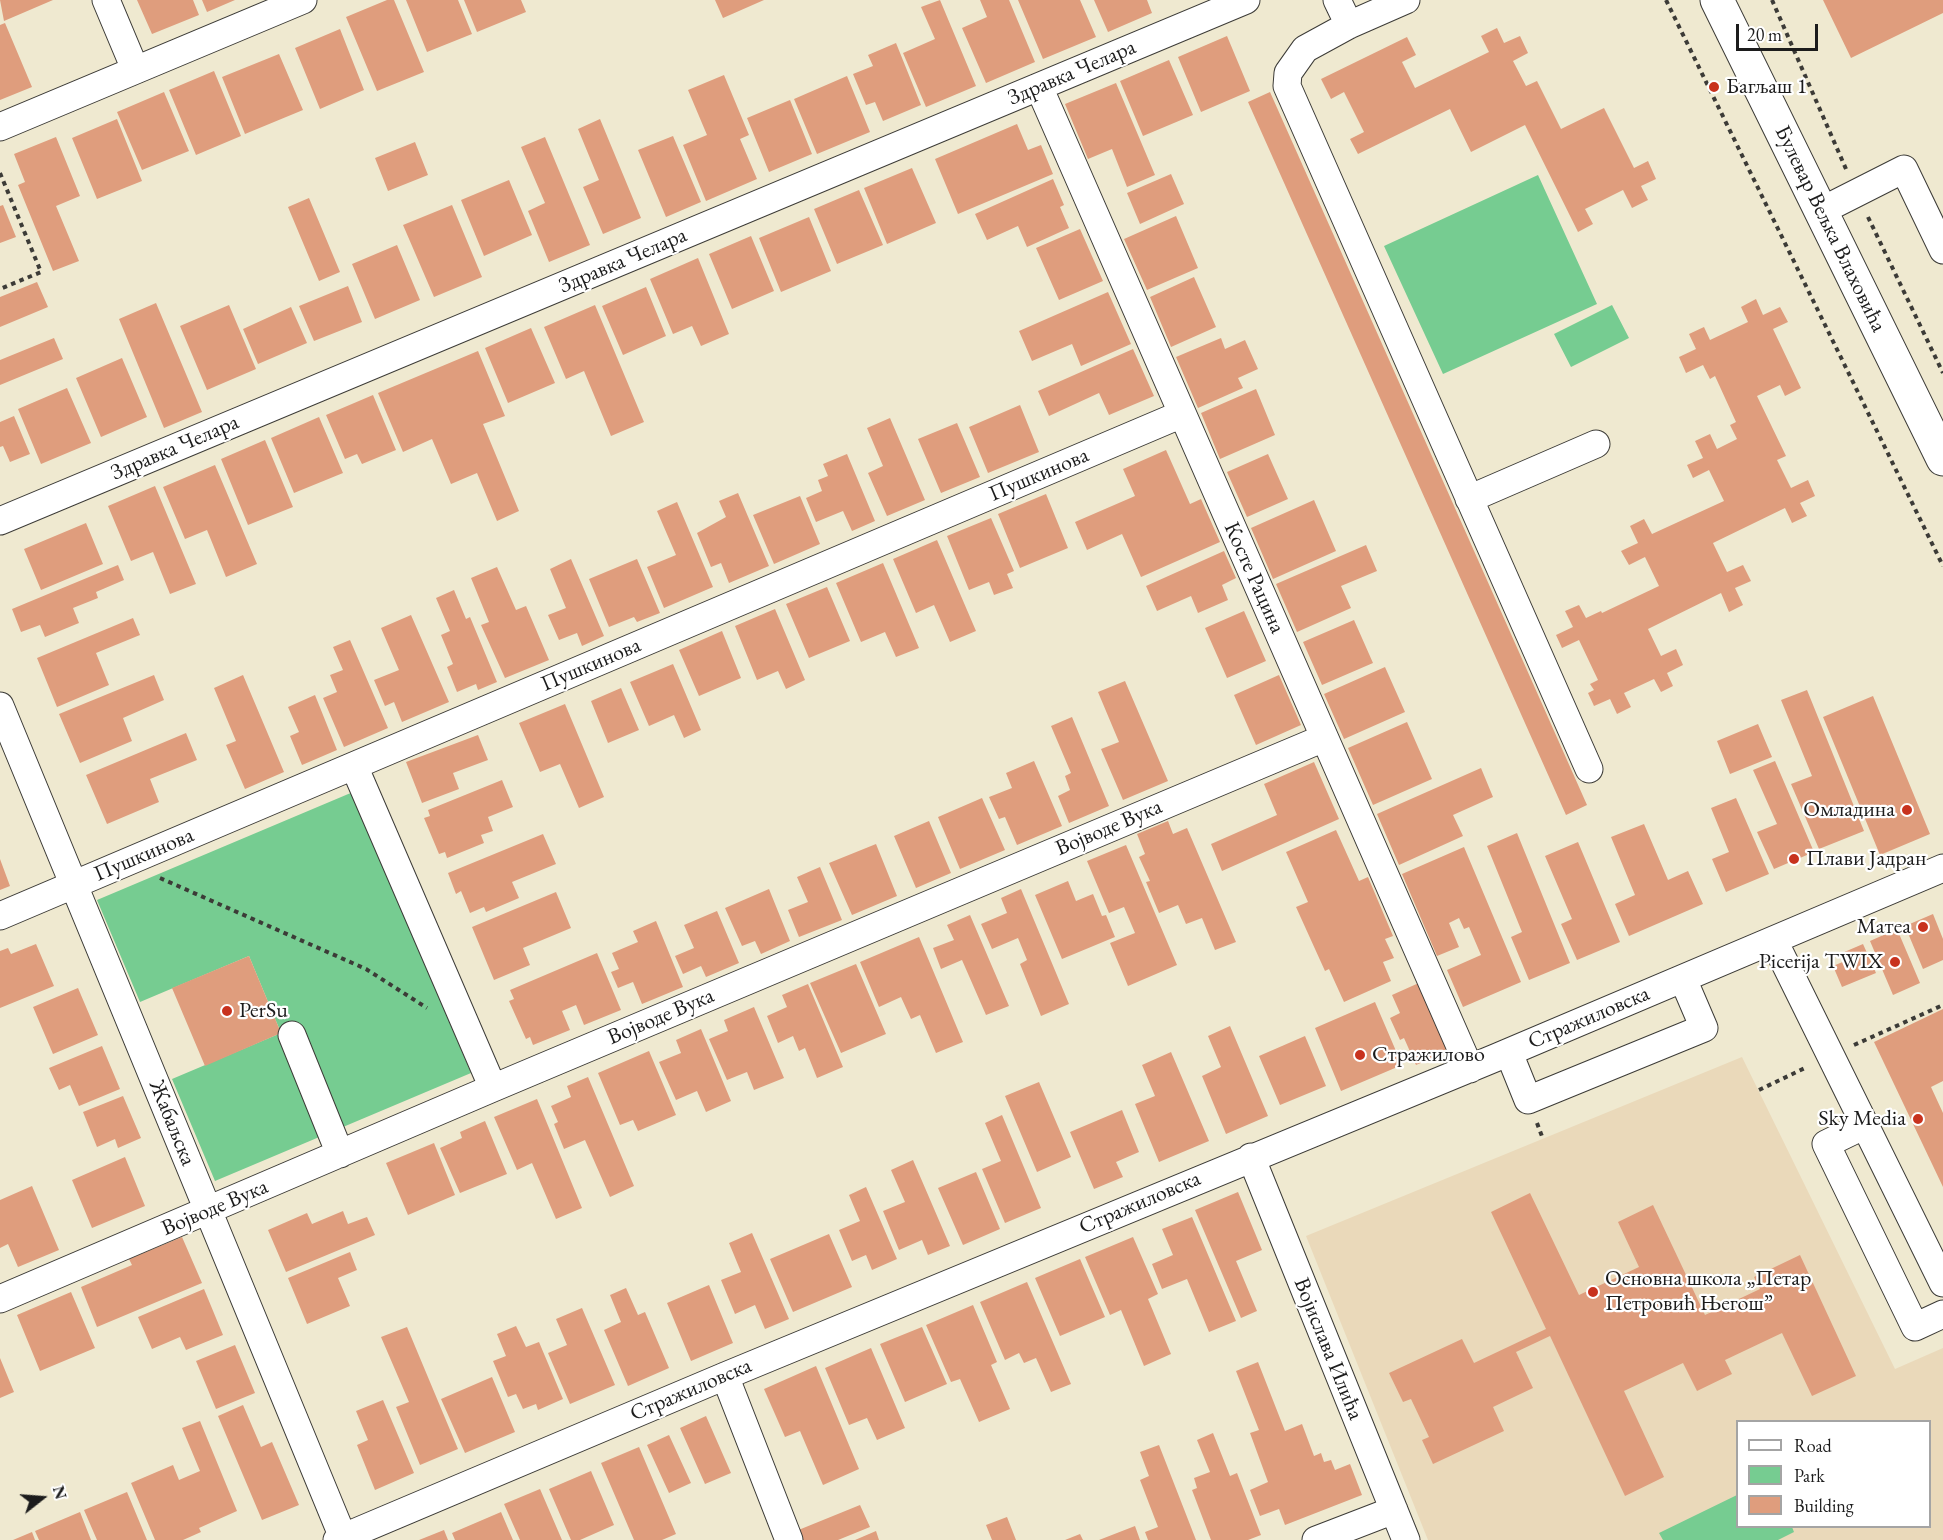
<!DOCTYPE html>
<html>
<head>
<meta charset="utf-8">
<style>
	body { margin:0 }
	#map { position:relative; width:1943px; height:1540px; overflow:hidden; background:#efe9d0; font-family:"EB Garamond",serif }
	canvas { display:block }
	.legend { position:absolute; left:1736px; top:1420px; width:195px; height:108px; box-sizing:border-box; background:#fff; border:2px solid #a4a4a4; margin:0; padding:8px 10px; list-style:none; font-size:18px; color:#1c1c1c }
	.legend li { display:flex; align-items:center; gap:12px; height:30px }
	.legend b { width:30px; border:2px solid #a4a4a4 }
	.north { position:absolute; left:12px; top:1468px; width:60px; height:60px; -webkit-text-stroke:4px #fff; paint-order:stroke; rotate:73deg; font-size:16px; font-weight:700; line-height:24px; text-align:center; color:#1c1c1c }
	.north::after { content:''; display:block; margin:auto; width:21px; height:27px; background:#1c1c1c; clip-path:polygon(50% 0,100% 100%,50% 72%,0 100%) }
	.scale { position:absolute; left:1736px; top:24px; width:82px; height:27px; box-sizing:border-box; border:3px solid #1c1c1c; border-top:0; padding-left:8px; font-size:18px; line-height:21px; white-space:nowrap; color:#1c1c1c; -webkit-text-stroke:4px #fff; paint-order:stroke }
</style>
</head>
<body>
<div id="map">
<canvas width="1943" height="1540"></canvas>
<ul class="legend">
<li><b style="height:8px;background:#fff"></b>Road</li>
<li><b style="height:16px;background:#76cc91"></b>Park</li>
<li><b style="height:16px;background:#df9d7d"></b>Building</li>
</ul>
<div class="north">N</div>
<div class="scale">20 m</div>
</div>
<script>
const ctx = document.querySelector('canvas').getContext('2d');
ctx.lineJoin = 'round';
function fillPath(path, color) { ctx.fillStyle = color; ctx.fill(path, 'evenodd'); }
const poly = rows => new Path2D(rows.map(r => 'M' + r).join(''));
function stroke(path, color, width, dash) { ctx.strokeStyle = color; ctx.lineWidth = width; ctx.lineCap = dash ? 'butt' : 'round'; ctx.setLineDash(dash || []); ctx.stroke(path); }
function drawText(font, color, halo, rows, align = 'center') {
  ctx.font = font + ' "EB Garamond",serif'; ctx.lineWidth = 4.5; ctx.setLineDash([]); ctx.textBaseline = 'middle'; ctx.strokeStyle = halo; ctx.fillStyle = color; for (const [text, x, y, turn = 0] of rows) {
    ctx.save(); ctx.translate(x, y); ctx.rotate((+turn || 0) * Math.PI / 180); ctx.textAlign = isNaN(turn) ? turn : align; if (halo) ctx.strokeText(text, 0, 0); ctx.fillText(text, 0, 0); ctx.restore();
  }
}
const built = poly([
	[1742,1057,1895,1369,1943,1348,1943,1540,1428,1540,1306,1236],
	[1738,1422,1930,1422,1930,1526,1738,1526]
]);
const green = poly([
	[1538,175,1597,304,1443,374,1384,246],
	[1612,305,1629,338,1571,367,1554,334],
	[353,792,471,1073,215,1181,172,1079,281,1033,249,956,140,1002,97,900],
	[1737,1495,1738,1526,1792,1527,1794,1532,1778,1540,1663,1540,1659,1533]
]);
const building = poly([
	[0,0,53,0,4,21],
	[137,0,193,0,199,15,152,34],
	[202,0,235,0,207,12],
	[387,0,394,0,424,72,377,91,346,17],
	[406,0,458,0,472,34,427,52],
	[464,0,521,0,526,12,477,32],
	[715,0,764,0,723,18],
	[940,0,976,86,926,107,903,53,935,39,921,7],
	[980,0,1009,0,1035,62,986,83,962,28,987,17],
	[1018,0,1080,0,1096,37,1043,59],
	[1094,0,1147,0,1152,13,1108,32],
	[1823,0,1943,0,1943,13,1851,58],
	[5,23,32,87,0,100,0,25],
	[1497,28,1504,43,1520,36,1528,53,1513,61,1526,86,1537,81,1561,129,1604,108,1634,168,1648,161,1656,179,1641,186,1648,200,1632,208,1623,190,1585,209,1593,224,1578,232,1525,125,1471,152,1450,109,1358,154,1350,139,1364,132,1344,92,1331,99,1321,79,1407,37,1416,55,1402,62,1415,88,1489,52,1481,36],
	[340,29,364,90,320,109,295,48],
	[1227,36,1250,91,1201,112,1178,57],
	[896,43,921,105,883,121,875,102,866,105,853,74,873,66,868,55],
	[279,54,303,110,245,134,222,77],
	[1169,60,1193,115,1143,136,1120,81],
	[214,71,241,136,196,155,169,90],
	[724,75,749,135,740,139,757,179,706,201,683,145,707,135,688,90],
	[847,76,870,132,817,154,794,99],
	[1116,83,1155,175,1127,187,1112,149,1088,159,1065,104],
	[164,92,189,151,142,170,117,112],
	[1270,92,1587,805,1566,815,1248,102],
	[790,100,812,154,769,172,747,118],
	[117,119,142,181,97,199,72,138],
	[600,119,641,218,603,234,583,187,599,180,578,129],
	[1017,124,1028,150,1041,145,1053,174,958,214,935,159],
	[673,136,701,202,666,217,638,150],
	[56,137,80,196,56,206,79,261,53,271,18,185,25,182,14,154],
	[545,137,590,245,549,262,528,211,545,203,521,147],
	[415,142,428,175,388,191,375,158],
	[912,168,936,223,887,244,864,188],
	[1171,174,1184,204,1140,224,1127,193],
	[1053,179,1064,205,1060,207,1069,228,1027,247,1018,226,987,240,975,214],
	[509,180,532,235,484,256,461,200],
	[859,190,883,245,837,264,814,209],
	[309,198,340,272,319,281,288,207],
	[3,205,16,237,0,243,0,206],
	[452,205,482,277,434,297,403,225],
	[1176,216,1198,268,1147,290,1124,239],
	[809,217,831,271,781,292,759,238],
	[1080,229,1103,281,1059,300,1036,248],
	[751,236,774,291,732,309,709,254],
	[397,245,420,300,375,319,352,264],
	[698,258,729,334,701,346,692,326,673,334,650,279],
	[1194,277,1216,327,1171,347,1150,297],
	[37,282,48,307,0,327,0,297],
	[348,286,362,322,314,341,299,306],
	[646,287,666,336,623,355,602,306],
	[1108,292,1131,344,1081,366,1072,344,1032,361,1019,331],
	[1756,299,1763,315,1780,307,1788,322,1773,329,1801,388,1785,396,1780,385,1757,396,1786,456,1777,460,1791,488,1808,480,1815,496,1800,503,1807,516,1792,523,1785,508,1713,543,1727,572,1743,565,1751,581,1735,588,1743,605,1729,612,1721,593,1648,629,1661,656,1676,649,1683,665,1667,673,1673,686,1661,692,1654,679,1624,693,1631,707,1617,714,1610,699,1594,706,1588,693,1594,690,1590,684,1598,680,1579,640,1562,648,1556,635,1573,627,1565,611,1579,605,1586,618,1601,611,1602,613,1659,586,1645,557,1629,565,1621,551,1638,543,1630,526,1644,519,1652,534,1724,501,1709,470,1693,478,1687,465,1703,458,1695,441,1710,434,1717,449,1737,439,1730,425,1736,422,1715,376,1710,379,1703,365,1686,373,1679,357,1696,349,1689,334,1704,327,1710,340,1748,322,1741,307],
	[156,303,202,412,164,428,119,319],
	[229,305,256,369,207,390,180,326],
	[595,305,644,422,611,436,584,371,566,379,544,327],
	[291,307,307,343,258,364,243,329],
	[531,328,555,383,508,403,485,348],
	[54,338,63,359,0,385,0,360],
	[1221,338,1225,349,1245,340,1258,369,1238,378,1243,388,1198,408,1176,357],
	[1133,349,1154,396,1109,415,1099,393,1049,416,1038,391],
	[478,351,505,416,483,424,519,511,497,521,477,473,451,484,432,439,403,452,378,393],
	[122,358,147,417,101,437,76,378],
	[67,388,91,443,41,464,18,409],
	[1256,389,1275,435,1220,459,1201,413],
	[373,395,396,450,362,464,357,454,345,459,326,415],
	[1020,405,1039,452,988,473,969,427],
	[14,416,30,454,10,462,3,446,0,447,0,422],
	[319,417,343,473,294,493,271,438],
	[890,418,925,500,887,516,868,473,883,466,867,428],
	[957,423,980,477,941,493,918,439],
	[265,440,293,507,248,525,221,459],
	[1166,450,1190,504,1201,499,1220,542,1141,577,1122,534,1087,550,1075,522,1135,496,1123,469],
	[847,454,875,521,852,531,843,511,816,522,806,498,822,491,818,480,828,476,823,464],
	[1268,454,1288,499,1247,517,1227,472],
	[215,465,257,564,226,577,207,530,185,539,163,487],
	[155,486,196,584,170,594,153,552,131,561,108,506],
	[738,493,769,566,729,583,721,563,711,567,697,533,726,517,719,501],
	[1046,494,1068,548,1020,568,998,514],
	[800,496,820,544,774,564,753,515],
	[1314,500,1336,551,1273,579,1251,528],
	[677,502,713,587,664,608,647,567,676,555,657,511],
	[991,518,1014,571,1007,574,1013,588,994,595,989,582,969,590,947,536],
	[86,523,103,564,41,590,24,549],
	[937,540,976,631,950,642,934,605,916,613,893,559],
	[1366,545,1377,571,1341,586,1351,608,1297,632,1276,584],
	[1224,551,1236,578,1222,585,1228,600,1198,613,1191,596,1157,611,1146,586],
	[571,559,604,636,582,646,577,633,559,640,548,615,566,608,550,569],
	[637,559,660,613,637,622,634,617,609,627,589,579],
	[883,563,919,648,896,657,885,632,861,642,836,583],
	[118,565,124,580,96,592,98,598,73,608,79,623,45,637,40,625,21,632,12,609],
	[497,567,516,610,526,606,549,660,505,678,481,625,489,622,471,578],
	[827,587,850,641,809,658,786,604],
	[454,590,466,619,470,617,497,682,478,690,476,684,457,692,447,667,453,664,441,635,450,631,436,598],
	[775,609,805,680,786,689,778,671,757,680,735,626],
	[1244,611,1266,661,1227,678,1205,628],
	[411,615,449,702,402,722,394,702,385,706,374,680,399,670,381,628],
	[133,618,140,635,96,653,109,685,57,707,37,658],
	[1354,620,1373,663,1322,685,1303,642],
	[722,631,741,678,699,696,679,650],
	[350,640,388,728,344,747,323,698,337,692,330,675,343,670,333,647],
	[673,664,701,730,684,738,674,715,649,726,630,682],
	[1385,667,1405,712,1344,739,1324,694],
	[154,675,164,700,123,718,132,741,80,763,59,714],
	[243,675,284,772,245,789,226,745,236,741,214,688],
	[1279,675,1301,725,1256,745,1234,695],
	[1125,681,1168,781,1123,800,1101,749,1119,742,1098,692],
	[621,688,639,730,608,743,591,701],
	[1807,690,1864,831,1819,849,1791,784,1812,776,1781,700],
	[315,695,337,750,302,765,290,736,299,732,288,707],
	[1873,696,1930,834,1880,855,1823,717],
	[565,704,604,797,579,808,560,764,540,772,519,723],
	[1072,717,1109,806,1069,823,1058,796,1070,790,1065,776,1071,773,1051,726],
	[1407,722,1432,779,1373,805,1348,748],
	[1758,724,1772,757,1730,774,1717,741],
	[186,733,197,760,150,779,159,802,107,824,86,775],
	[478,735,488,760,453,773,459,789,422,803,406,762],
	[1034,761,1062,826,1017,845,1005,817,999,819,989,797,1012,788,1006,773],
	[1775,761,1814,852,1774,869,1757,832,1777,824,1753,770],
	[1314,762,1339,819,1222,871,1211,844,1277,815,1264,784],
	[1481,768,1493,797,1453,815,1463,836,1399,865,1377,814],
	[502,780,513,807,488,817,493,831,481,835,484,843,447,858,445,852,439,854,424,818,430,816,428,810],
	[982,798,1005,850,960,869,938,817],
	[1736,798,1769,874,1726,892,1712,859,1729,852,1711,808],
	[929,821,951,873,916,888,894,836],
	[1168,821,1173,834,1187,828,1236,942,1215,950,1202,918,1186,924,1178,905,1159,913,1146,882,1150,881,1139,857,1145,854,1137,834],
	[1644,824,1668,880,1688,871,1703,904,1629,936,1615,904,1635,895,1611,837],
	[1336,830,1359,881,1368,877,1393,936,1385,939,1394,958,1383,962,1391,981,1344,1002,1329,969,1325,971,1296,907,1308,902,1286,852],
	[1517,833,1570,963,1529,980,1511,937,1522,932,1487,846],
	[543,834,556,864,512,882,519,898,486,912,484,907,470,913,461,891,456,894,448,873],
	[1578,842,1620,942,1577,960,1561,924,1572,919,1545,856],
	[876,844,897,896,852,915,829,863],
	[1126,845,1177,965,1128,986,1110,943,1135,933,1124,907,1109,913,1087,861],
	[1464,847,1521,982,1463,1007,1447,970,1481,955,1469,927,1464,929,1459,918,1449,923,1459,947,1437,956,1402,874],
	[0,859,10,886,0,890],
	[820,867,842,920,799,937,788,910,808,902,797,877],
	[1068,881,1076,901,1093,894,1102,916,1106,915,1115,937,1062,959,1035,895],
	[769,889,790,941,761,954,755,941,742,946,725,908],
	[1021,889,1069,1004,1041,1016,1020,964,1027,960,1018,938,992,949,981,924,1007,913,1001,898],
	[556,892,571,928,523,948,530,965,494,980,472,927],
	[717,911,739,963,706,977,701,966,683,974,675,956,694,948,684,925],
	[1933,914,1943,939,1943,960,1923,969,1905,926],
	[970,915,1009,1006,986,1015,962,960,941,969,933,948,954,940,947,925],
	[656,921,683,987,642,1004,633,982,618,988,611,972,619,969,612,953,638,942,633,931],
	[1897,929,1920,983,1893,995,1870,941],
	[919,937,963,1042,936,1053,920,1015,911,1019,901,997,879,1007,860,962],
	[36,944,54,986,0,1008,0,951,8,948,11,954],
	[1863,944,1876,973,1842,987,1833,966,1845,961,1842,953],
	[597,953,621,1010,584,1025,576,1005,562,1011,570,1030,533,1045,530,1037,526,1039,509,1001,514,999,510,990],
	[249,956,281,1033,205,1066,172,988],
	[856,964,886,1034,841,1053,810,983],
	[1421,982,1450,1050,1416,1065,1404,1038,1400,1040,1390,1018,1400,1013,1392,995],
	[808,984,843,1067,817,1078,805,1048,799,1051,793,1036,778,1043,767,1016,787,1007,782,995],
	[78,988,98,1035,53,1054,33,1007],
	[1375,1002,1402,1065,1341,1091,1315,1028],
	[754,1007,784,1078,754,1090,747,1072,727,1080,709,1039,728,1031,724,1020],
	[1943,1009,1943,1081,1931,1087,1943,1113,1943,1187,1874,1042],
	[1230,1026,1268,1116,1226,1134,1202,1076,1221,1067,1208,1036],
	[701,1029,731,1101,706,1112,697,1091,676,1100,659,1062,681,1053,676,1040],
	[1305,1036,1326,1086,1280,1105,1259,1056],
	[102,1046,120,1089,79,1106,70,1085,59,1090,49,1068],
	[649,1051,676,1115,638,1131,633,1120,620,1125,598,1073],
	[1171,1052,1209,1141,1159,1162,1135,1104,1155,1096,1142,1065],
	[588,1077,634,1186,610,1197,585,1140,564,1149,554,1124,558,1122,551,1106,571,1097,567,1086],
	[1039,1082,1071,1157,1037,1172,1005,1096],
	[123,1096,141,1138,118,1148,115,1139,97,1147,83,1112],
	[537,1099,582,1208,556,1219,532,1163,517,1170,494,1117],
	[1122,1110,1139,1152,1116,1162,1123,1177,1094,1189,1070,1132],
	[1002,1115,1041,1208,1005,1223,982,1169,1001,1161,985,1123],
	[485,1121,507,1174,460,1193,440,1148,462,1138,460,1132],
	[434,1143,455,1195,408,1215,386,1163],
	[125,1157,145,1206,92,1228,72,1180],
	[913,1160,950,1246,928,1255,922,1240,899,1250,883,1211,905,1202,891,1170],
	[976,1172,1000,1229,963,1245,938,1188],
	[32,1186,59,1250,18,1267,8,1244,0,1248,0,1200],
	[866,1187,897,1259,872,1270,866,1255,852,1261,839,1230,860,1221,849,1195],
	[1238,1192,1262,1250,1236,1261,1257,1311,1241,1318,1195,1210],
	[1530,1193,1579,1295,1639,1267,1618,1222,1653,1205,1705,1315,1760,1289,1754,1277,1800,1255,1856,1376,1812,1396,1782,1333,1725,1360,1732,1374,1697,1391,1683,1363,1624,1391,1664,1477,1625,1496,1550,1336,1516,1352,1533,1388,1493,1407,1504,1431,1433,1464,1422,1440,1429,1437,1411,1399,1403,1402,1389,1373,1462,1339,1474,1363,1546,1329,1491,1212],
	[343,1211,348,1224,367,1217,375,1235,286,1272,268,1230,307,1213,312,1224],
	[1192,1217,1236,1321,1209,1332,1187,1279,1162,1289,1152,1264,1173,1255,1162,1229],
	[752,1233,789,1319,765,1329,755,1305,735,1314,721,1280,741,1272,729,1243],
	[829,1234,852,1287,793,1312,770,1259],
	[182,1237,202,1283,97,1327,81,1287,132,1265,129,1259],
	[1133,1237,1158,1294,1148,1299,1171,1354,1144,1366,1121,1310,1110,1315,1085,1257],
	[350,1252,357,1270,338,1278,350,1306,307,1324,288,1278],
	[1080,1259,1105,1317,1060,1336,1035,1278],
	[1027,1282,1071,1384,1051,1392,1036,1358,1024,1363,1019,1353,1005,1360,980,1302],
	[709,1285,733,1343,691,1361,667,1303],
	[626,1288,638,1315,645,1312,669,1368,628,1386,604,1330,621,1322,610,1295],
	[204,1289,223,1335,186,1350,180,1337,152,1349,138,1317],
	[71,1292,95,1348,40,1371,17,1315],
	[973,1305,997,1362,991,1365,1010,1409,979,1422,960,1379,951,1382,926,1325],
	[582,1308,615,1385,570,1404,548,1353,567,1345,556,1319],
	[516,1326,526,1347,539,1342,563,1399,538,1410,536,1404,523,1409,516,1394,508,1397,493,1361,506,1356,497,1334],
	[407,1327,458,1449,420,1465,396,1407,409,1402,381,1337],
	[922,1327,947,1384,905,1402,880,1344],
	[235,1345,255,1393,216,1409,196,1361],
	[871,1348,905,1428,877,1440,867,1418,849,1425,825,1368],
	[0,1358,14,1392,0,1398],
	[1258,1362,1285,1431,1302,1424,1314,1456,1321,1453,1324,1462,1331,1460,1335,1470,1350,1464,1362,1495,1285,1525,1279,1509,1260,1516,1250,1490,1268,1482,1250,1433,1259,1430,1236,1371],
	[816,1366,859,1469,823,1485,800,1431,785,1437,764,1389],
	[492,1377,515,1432,465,1453,441,1399],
	[383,1400,414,1473,375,1490,357,1445,368,1440,356,1411],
	[243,1405,261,1447,272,1442,299,1505,262,1520,218,1416],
	[706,1416,731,1473,705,1484,680,1428],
	[200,1421,237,1511,199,1528,201,1532,183,1540,155,1540,131,1483,173,1465,179,1480,200,1471,182,1428],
	[1213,1433,1230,1476,1237,1473,1261,1535,1248,1540,1211,1540,1192,1490,1197,1488,1194,1478,1210,1472,1197,1440],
	[669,1435,691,1483,669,1493,647,1445],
	[1159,1445,1196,1540,1148,1540,1145,1532,1158,1527,1140,1480,1149,1476,1140,1452],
	[639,1447,676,1534,662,1540,634,1540,601,1463],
	[591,1471,614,1525,580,1540,571,1540,549,1489],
	[540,1489,562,1540,520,1540,504,1504],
	[127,1492,147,1540,97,1540,84,1510],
	[860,1505,870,1527,838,1540,799,1540,796,1531],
	[80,1512,91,1540,39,1540,35,1531],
	[501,1512,513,1540,455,1540,452,1533],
	[1007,1517,1016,1540,992,1540,986,1525],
	[1135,1526,1140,1540,1099,1540],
	[444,1530,448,1540,419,1540],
	[876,1531,879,1540,855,1540],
	[32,1532,35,1540,13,1540],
	[1080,1534,1083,1540,1065,1540]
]);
const path = poly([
	[1666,0,1943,566],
	[1772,0,1846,169],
	[0,173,41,272,0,289],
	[1868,217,1943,373],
	[160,878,366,969,427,1008],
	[1854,1045,1943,1005],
	[1759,1090,1807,1067],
	[1537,1123,1543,1139]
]);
const minor = poly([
	[106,0,135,69],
	[1337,0,1349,25],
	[1406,0,1349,25,1305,49,1288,73,1287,86,1589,769],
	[1039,87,1470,1069],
	[0,127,303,0],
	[1821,211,1904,169,1943,250],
	[1469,499,1596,444],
	[0,521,1246,0],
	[0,706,344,1540],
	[354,766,493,1088],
	[0,916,1182,414],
	[1774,941,1943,1283],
	[292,1035,340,1154],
	[1509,1053,1528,1100,1704,1028,1683,979],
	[1865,1125,1826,1144,1915,1327,1943,1314],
	[1251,1157,1406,1540],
	[0,1299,493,1088,1324,738],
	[725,1376,789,1540],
	[337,1540,725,1376,1495,1058,1943,868],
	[1316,1540,1394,1510]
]);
const major = poly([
	[1717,0,1943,459]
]);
const markers = [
	[1714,87,6,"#c8321e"],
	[1907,810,6,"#c8321e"],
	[1794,859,6,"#c8321e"],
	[1923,927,6,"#c8321e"],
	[1895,962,6,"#c8321e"],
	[227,1011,6,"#c8321e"],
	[1360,1055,6,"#c8321e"],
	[1918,1119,6,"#c8321e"],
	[1593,1292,6,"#c8321e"]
];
const streetNames = [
	["Здравка Челара",1072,73,-23],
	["Булевар Вељка Влаховића",1830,229,64],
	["Здравка Челара",623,261,-23],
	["Здравка Челара",175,448,-23],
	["Пушкинова",1039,475,-23],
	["Косте Рацина",1254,578,66],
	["Пушкинова",591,665,-23],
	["Војводе Вука",1109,828,-23],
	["Пушкинова",144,855,-23],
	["Војводе Вука",661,1017,-23],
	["Стражиловска",1589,1018,-23],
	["Жабаљска",172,1123,68],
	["Стражиловска",1140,1203,-23],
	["Војводе Вука",215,1208,-23],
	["Војислава Илића",1328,1349,68],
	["Стражиловска",691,1390,-23]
];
const poiNames = [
	["Багљаш 1",1726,87],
	["Омладина",1895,810,"right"],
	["Плави Јадран",1806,859],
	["Матеа",1911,927,"right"],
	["Picerija TWIX",1883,962,"right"],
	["PerSu",239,1011],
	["Стражилово",1372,1055],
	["Sky Media",1906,1119,"right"],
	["Основна школа „Петар",1605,1279],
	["Петровић Његош”",1605,1304]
];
fillPath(built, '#ead9ba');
fillPath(green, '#76cc91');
fillPath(building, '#df9d7d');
stroke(minor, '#3c3b37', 29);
stroke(major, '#3c3b37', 35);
stroke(path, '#3c3b37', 4, [4.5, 4.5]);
stroke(minor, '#fff', 27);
stroke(major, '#fff', 33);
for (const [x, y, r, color] of markers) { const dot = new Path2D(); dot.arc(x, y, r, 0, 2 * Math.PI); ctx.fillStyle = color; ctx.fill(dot); stroke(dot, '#fff', 2); }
drawText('22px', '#1c1c1c', '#fff', streetNames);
drawText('22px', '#1c1c1c', '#fff', poiNames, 'left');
</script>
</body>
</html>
